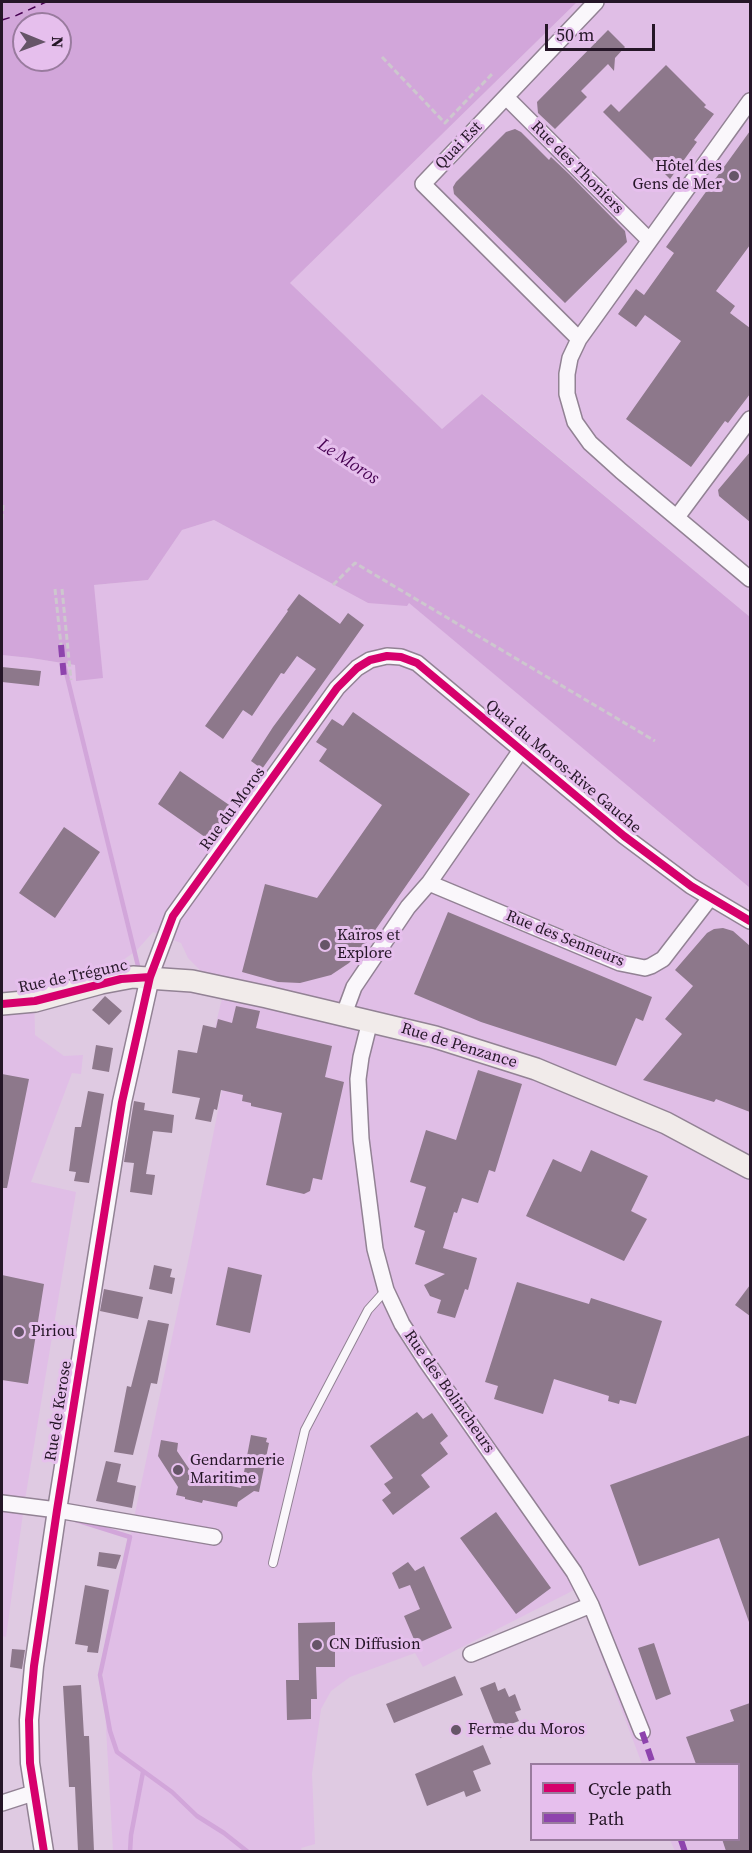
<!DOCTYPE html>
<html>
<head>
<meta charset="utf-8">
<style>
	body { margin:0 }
	#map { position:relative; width:752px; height:1853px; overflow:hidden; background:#dfcae2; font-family:"Source Serif 4",serif }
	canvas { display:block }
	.frame { position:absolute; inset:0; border:3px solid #251627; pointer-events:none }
	.legend { position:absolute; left:530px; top:1763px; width:210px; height:78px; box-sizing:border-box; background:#e6bfed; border:2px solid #997b9e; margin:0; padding:8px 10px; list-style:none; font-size:18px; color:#251627 }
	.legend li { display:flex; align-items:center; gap:12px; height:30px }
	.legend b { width:30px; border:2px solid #997b9e }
	.north { position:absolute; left:12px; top:12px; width:60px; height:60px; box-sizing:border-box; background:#e6bfed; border:2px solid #997b9e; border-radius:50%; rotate:91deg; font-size:16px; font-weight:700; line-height:24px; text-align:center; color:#251627 }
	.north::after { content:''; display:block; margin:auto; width:21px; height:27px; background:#665568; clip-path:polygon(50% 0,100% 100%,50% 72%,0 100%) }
	.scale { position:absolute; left:545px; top:24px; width:110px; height:27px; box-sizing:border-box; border:3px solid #251627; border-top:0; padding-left:8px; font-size:18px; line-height:21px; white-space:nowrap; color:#251627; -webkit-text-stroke:4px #e6bfed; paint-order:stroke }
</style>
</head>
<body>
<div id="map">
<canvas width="752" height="1853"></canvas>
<div class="frame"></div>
<ul class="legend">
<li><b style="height:8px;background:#d6006c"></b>Cycle path</li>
<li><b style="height:8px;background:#8e44ad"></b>Path</li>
</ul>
<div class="north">N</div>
<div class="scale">50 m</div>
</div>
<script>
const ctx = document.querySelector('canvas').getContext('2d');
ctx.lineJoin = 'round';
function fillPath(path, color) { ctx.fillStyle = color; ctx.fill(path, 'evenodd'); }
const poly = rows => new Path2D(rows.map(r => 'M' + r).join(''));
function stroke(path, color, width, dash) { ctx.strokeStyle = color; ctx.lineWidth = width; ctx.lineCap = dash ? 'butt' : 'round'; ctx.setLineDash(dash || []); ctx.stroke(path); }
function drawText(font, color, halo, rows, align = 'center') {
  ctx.font = font + ' "Source Serif 4",serif'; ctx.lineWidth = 6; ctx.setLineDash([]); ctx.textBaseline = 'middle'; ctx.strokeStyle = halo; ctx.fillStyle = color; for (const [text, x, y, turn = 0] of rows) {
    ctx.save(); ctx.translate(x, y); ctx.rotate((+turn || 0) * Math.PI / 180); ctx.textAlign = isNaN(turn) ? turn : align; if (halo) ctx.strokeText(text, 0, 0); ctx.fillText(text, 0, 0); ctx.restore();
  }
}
const built = poly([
	[577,2,750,2,750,617,483,394,442,429,290,283],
	[214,520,368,603,409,602,750,888,750,1851,675,1851,670,1840,738,1840,738,1764,642,1764,576,1589,423,1667,415,1653,350,1677,331,1691,321,1709,312,1774,315,1844,301,1848,302,1851,113,1851,102,1657,117,1584,126,1556,190,1252,222,1090,201,1085,227,978,202,972,188,958,181,943,153,932,137,950,115,966,72,981,34,989,35,1035,64,1056,83,1055,81,1074,72,1073,31,1182,76,1192,24,1506,6,1637,2,1636,2,655,31,658,75,665,76,681,94,585,148,580,182,530]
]);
const water = poly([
	[2,2,577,2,290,283,442,429,482,394,750,617,750,888,409,603,407,606,368,603,214,520,182,530,148,580,94,585,103,678,76,681,75,665,31,658,2,655],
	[24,24,60,24,60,60,24,60]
]);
const stream = poly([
	[64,664,139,970],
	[76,1520,130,1537,100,1675,110,1731,117,1752,172,1792,197,1816,224,1833,248,1852],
	[130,1852,131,1835,143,1772]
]);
const ferry = poly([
	[2,20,15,16,46,2]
]);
const building = poly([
	[608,30,625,47,615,58,614,71,608,64,581,91,587,97,555,129,538,113,537,102],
	[666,65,706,105,704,107,714,114,694,140,697,142,670,179,603,112,611,104,619,112],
	[515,129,521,132,549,160,551,157,569,174,625,231,627,242,565,303,454,194,453,187,456,182,506,132],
	[750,131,750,245,716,291,735,306,730,313,750,328,750,394,728,423,725,421,691,467,626,419,681,341,645,315,636,327,618,314,636,289,644,295,674,253,666,247],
	[750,452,750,522,719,496,718,490],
	[299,594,340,624,348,613,364,625,262,769,251,761,273,727,316,669,297,656,284,674,281,673,252,716,243,710,223,739,205,726,288,611,287,610],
	[2,667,41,671,39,686,2,682],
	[353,712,470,794,362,949,349,963,331,975,300,983,278,982,242,972,265,884,317,898,382,805,319,761,327,749,316,742,332,719,343,726],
	[180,771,235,809,212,842,158,804],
	[64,827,100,852,55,918,19,893],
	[448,912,652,997,643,1021,636,1018,616,1066,481,1022,414,994],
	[723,928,733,931,750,946,750,1112,716,1099,714,1102,643,1080,682,1034,665,1019,693,986,675,970,707,933,714,929],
	[105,996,122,1011,109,1025,92,1010],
	[236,1006,260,1011,256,1028,332,1046,325,1077,344,1082,322,1180,313,1178,310,1191,304,1194,266,1185,282,1113,251,1106,251,1103,242,1101,243,1095,221,1090,217,1110,214,1109,211,1122,195,1119,200,1098,172,1093,178,1050,197,1053,203,1025,216,1028,218,1019,232,1023],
	[96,1045,113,1048,109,1072,92,1069],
	[478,1070,522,1084,495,1172,489,1170,478,1203,462,1198,457,1213,454,1212,443,1248,477,1258,468,1290,465,1289,455,1318,437,1313,441,1300,430,1296,424,1285,445,1274,415,1264,425,1231,414,1227,426,1187,410,1182,426,1130,456,1140],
	[2,1074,29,1079,7,1188,2,1188],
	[88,1091,104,1094,89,1183,74,1181,76,1172,69,1171,75,1127,81,1127],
	[134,1101,145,1103,144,1110,174,1115,172,1133,153,1131,146,1174,155,1175,152,1195,130,1192,134,1163,124,1162],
	[591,1150,648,1176,631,1211,647,1219,624,1261,526,1216,553,1159,581,1172],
	[154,1265,172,1269,170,1277,175,1278,172,1294,149,1289],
	[228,1267,262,1275,250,1333,216,1325],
	[2,1275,44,1284,28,1384,2,1380],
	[517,1282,589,1304,591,1298,662,1321,636,1404,620,1400,619,1404,608,1401,609,1396,554,1379,543,1414,494,1399,498,1386,485,1382],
	[750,1285,750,1316,735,1305],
	[104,1289,143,1297,138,1319,100,1311],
	[148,1320,169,1324,157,1384,151,1383,133,1455,114,1452,127,1386,131,1387],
	[417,1412,423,1419,432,1413,448,1436,440,1443,448,1454,421,1475,430,1487,393,1515,382,1500,391,1493,384,1484,393,1478,370,1446],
	[251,1435,267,1438,266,1442,269,1443,259,1492,254,1491,238,1502,237,1507,203,1500,202,1503,185,1499,185,1497,176,1495,178,1487,158,1456,161,1440,178,1443,177,1451,196,1479,241,1488],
	[750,1435,750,1622,749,1622,719,1538,639,1566,610,1485],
	[106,1461,121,1464,117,1482,136,1486,132,1508,96,1501],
	[496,1512,551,1588,516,1614,460,1538],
	[99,1552,121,1555,116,1569,97,1566],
	[408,1562,415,1571,424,1566,452,1628,416,1644,404,1616,420,1609,410,1585,399,1589,392,1573],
	[85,1585,109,1590,98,1653,87,1652,88,1646,75,1644],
	[335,1622,335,1667,316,1667,317,1699,311,1699,311,1719,287,1720,286,1680,299,1680,298,1623],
	[654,1643,671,1694,656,1700,638,1648],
	[12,1649,25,1650,22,1669,10,1667],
	[455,1676,463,1695,394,1723,386,1704],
	[495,1682,498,1691,505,1688,509,1697,515,1694,521,1710,515,1712,519,1721,511,1724,515,1732,500,1738,480,1688],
	[81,1685,84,1736,89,1736,94,1851,78,1851,75,1787,69,1787,63,1686],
	[750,1703,750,1851,726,1851,722,1839,738,1839,738,1764,696,1764,686,1737,734,1721,730,1710],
	[483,1745,491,1764,473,1771,481,1791,466,1797,464,1791,427,1806,415,1774]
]);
const path = poly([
	[382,57,445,123,492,74],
	[2,520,3,504],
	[333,585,355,563,655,741],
	[55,589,61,645],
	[62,589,71,680]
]);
const service = poly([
	[273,1563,305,1430,368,1310,386,1290]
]);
const minor = poly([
	[506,97,649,240],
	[750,101,579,339,570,358,567,374,567,394,575,422,590,443,621,471,750,579],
	[579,339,423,184,596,2],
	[677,517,750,419],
	[429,883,620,963,645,968,651,966,663,959,710,898],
	[150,977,173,916,337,688,357,668,370,660,387,656,401,657,417,663,624,836,691,886,750,921],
	[344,1014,354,987,408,907,429,883,521,750],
	[370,1021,361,1057,358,1079,361,1139,375,1249,386,1290,402,1324,426,1361,574,1572,591,1605,642,1732],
	[2,1503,57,1510,214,1537],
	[471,1654,591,1605],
	[2,1803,33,1793]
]);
const tertiary = poly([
	[44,1852,30,1763,29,1720,34,1666,57,1510,122,1102,150,977]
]);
const secondary = poly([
	[2,1004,35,1001,101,983,133,977,192,981,267,997,435,1037,536,1069,666,1123,750,1168]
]);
const quiet = poly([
	[61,645,64,678],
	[642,1732,653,1764],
	[681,1840,685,1852]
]);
const cycleway = poly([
	[2,1004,35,1001,121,979,150,977],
	[44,1852,30,1763,29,1720,34,1666,57,1510,122,1102,150,977,173,916,337,688,357,668,370,660,387,656,401,657,417,663,624,836,691,886,750,921]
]);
const markers = [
	[734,176,6,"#665568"],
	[325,945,6,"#665568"],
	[19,1332,6,"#665568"],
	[178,1470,6,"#665568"],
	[317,1645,6,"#665568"],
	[456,1730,6,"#665568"]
];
const streetNames = [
	["Quai Est",459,146,-46],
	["Rue des Thoniers",577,168,45],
	["Quai du Moros-Rive Gauche",563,767,40],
	["Rue du Moros",233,809,-54],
	["Rue des Senneurs",565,939,22],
	["Rue de Trégunc",73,977,-12],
	["Rue de Penzance",459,1046,17],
	["Rue des Bolincheurs",449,1392,55],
	["Rue de Kerose",59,1411,-81]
];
const poiNames = [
	["Hôtel des",722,167,"right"],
	["Gens de Mer",722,185,"right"],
	["Kaïros et",337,936],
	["Explore",337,954],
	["Piriou",31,1332],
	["Gendarmerie",190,1461],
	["Maritime",190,1479],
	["CN Diffusion",329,1645],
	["Ferme du Moros",468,1730]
];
const waterNames = [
	["Le Moros",348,462,33]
];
fillPath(built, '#e0bee6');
fillPath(water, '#d2a6da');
stroke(stream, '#d2a6da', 4.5);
stroke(ferry, '#460051', 1.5, [8, 6]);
fillPath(building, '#8d788b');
stroke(service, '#928294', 10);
stroke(minor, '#928294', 18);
stroke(tertiary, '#928294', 21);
stroke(secondary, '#928294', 24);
stroke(path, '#cdc7ce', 3, [6, 3]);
stroke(service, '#faf7fb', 8);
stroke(minor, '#faf7fb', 15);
stroke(tertiary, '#faf7fb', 18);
stroke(secondary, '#f1ebea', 21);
stroke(quiet, '#8e44ad', 6, [12, 6]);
stroke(cycleway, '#d6006c', 8);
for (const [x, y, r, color] of markers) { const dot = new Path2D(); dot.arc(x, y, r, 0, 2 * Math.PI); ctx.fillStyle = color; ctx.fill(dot); stroke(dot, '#e6bfed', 2); }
drawText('16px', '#251627', '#e6bfed', streetNames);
drawText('16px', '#251627', '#e6bfed', poiNames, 'left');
drawText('italic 18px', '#460051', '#e6bfed', waterNames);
</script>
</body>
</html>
